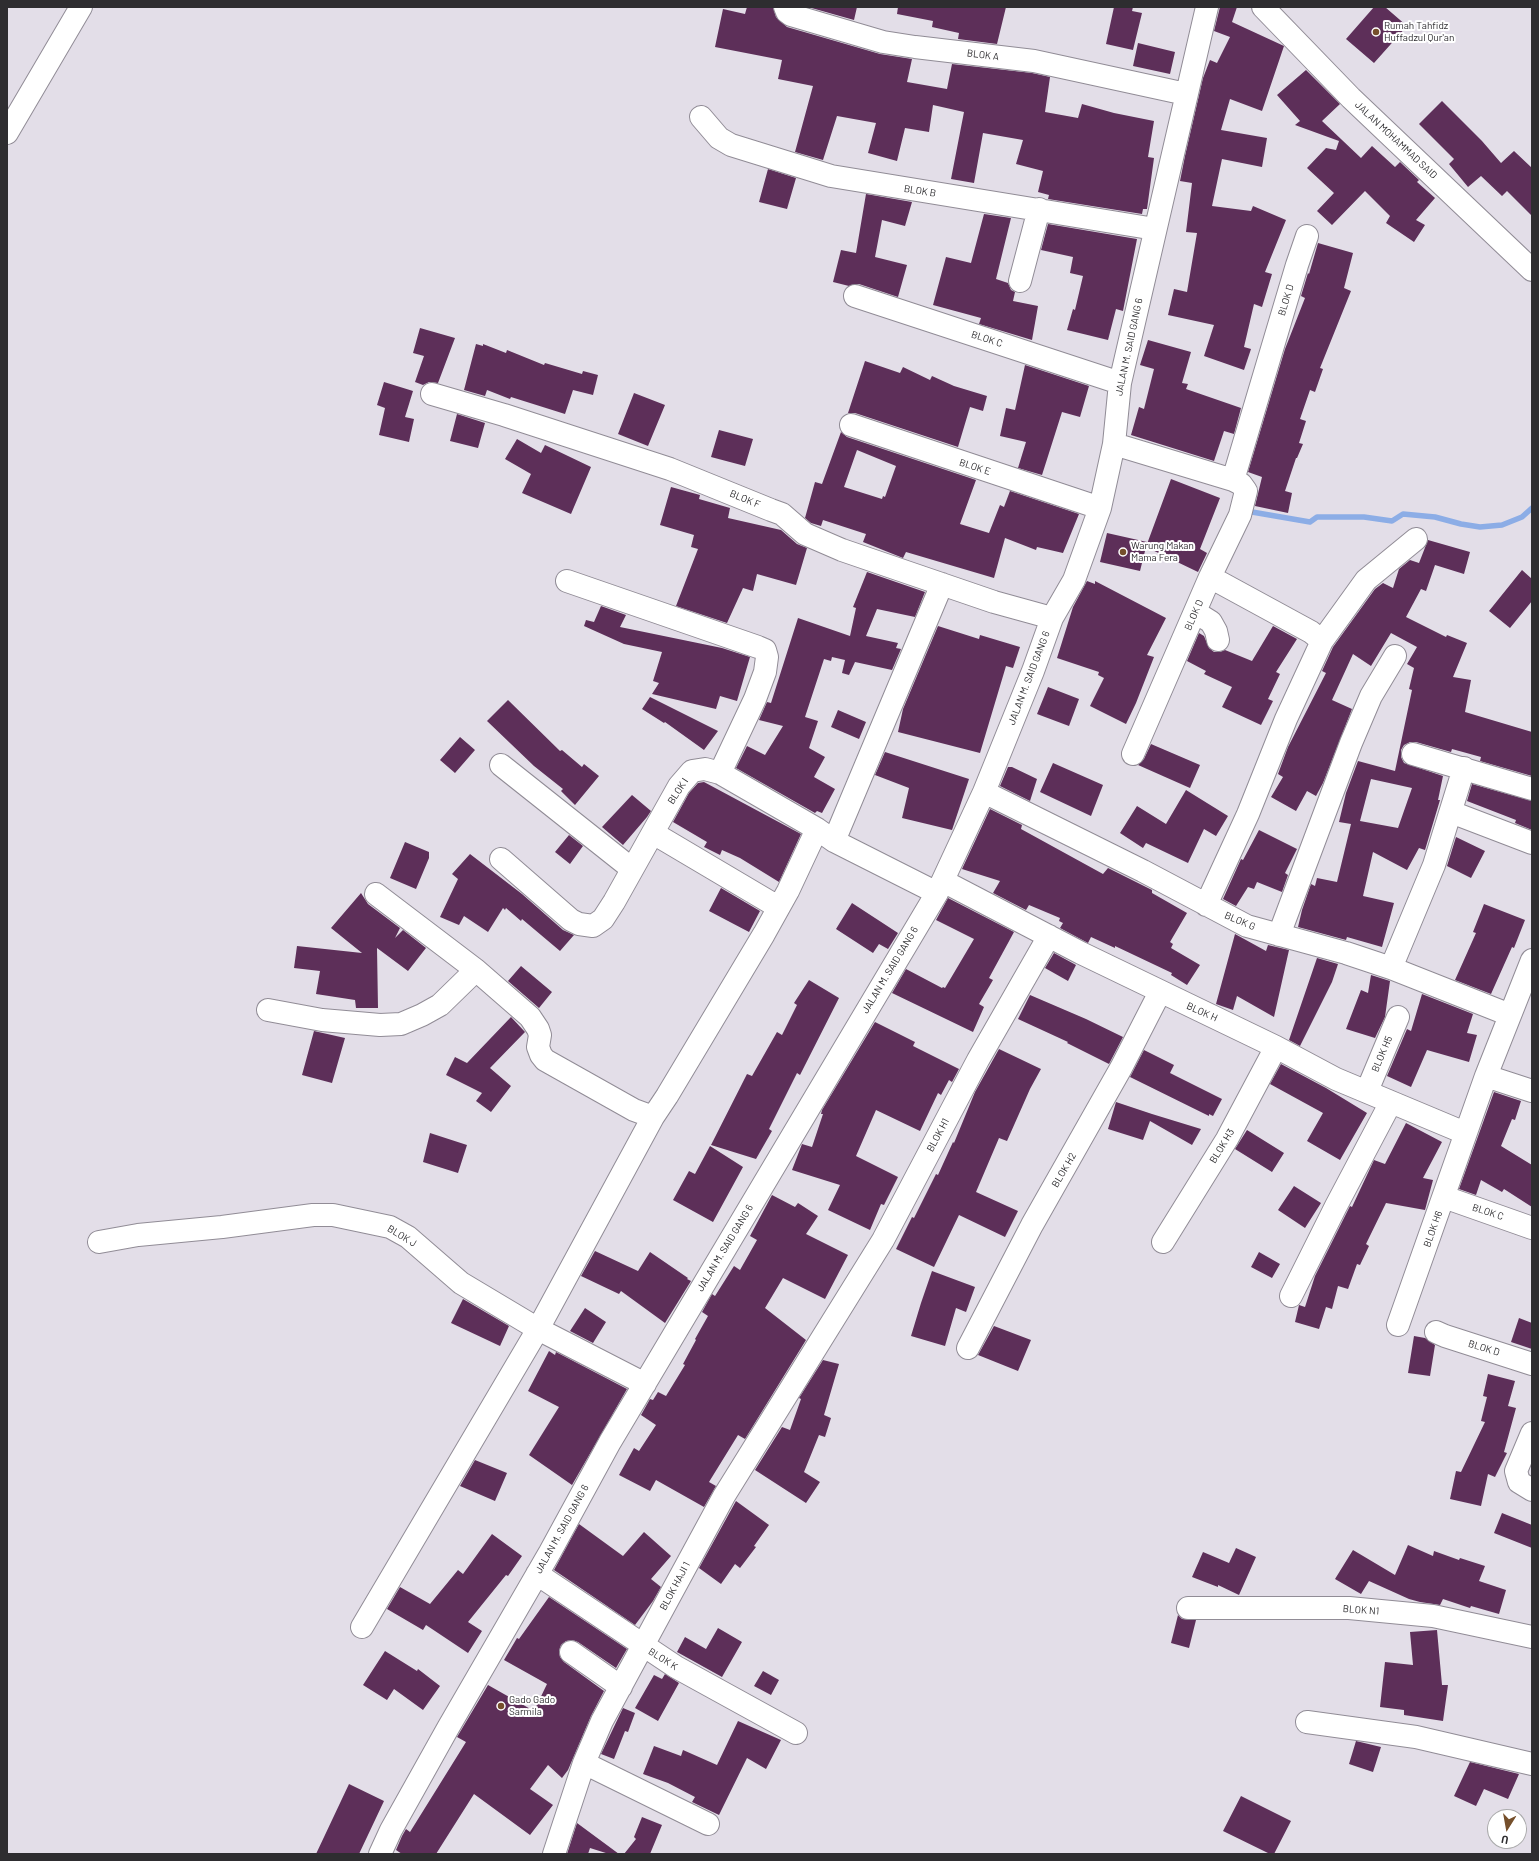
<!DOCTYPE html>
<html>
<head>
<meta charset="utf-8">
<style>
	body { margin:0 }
	#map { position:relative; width:1539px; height:1861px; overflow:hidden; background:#e3dee8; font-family:Barlow,sans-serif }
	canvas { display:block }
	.frame { position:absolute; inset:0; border:8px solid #2e2d30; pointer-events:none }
	.north { position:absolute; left:1487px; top:1809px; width:40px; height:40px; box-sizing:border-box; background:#fff; border:1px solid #ababac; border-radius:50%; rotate:191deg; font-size:11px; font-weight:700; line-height:16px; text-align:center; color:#2e2d30 }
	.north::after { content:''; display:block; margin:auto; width:14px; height:18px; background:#754f2b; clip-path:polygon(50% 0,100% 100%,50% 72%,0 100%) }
</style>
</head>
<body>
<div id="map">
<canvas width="1539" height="1861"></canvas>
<div class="frame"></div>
<div class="north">U</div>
</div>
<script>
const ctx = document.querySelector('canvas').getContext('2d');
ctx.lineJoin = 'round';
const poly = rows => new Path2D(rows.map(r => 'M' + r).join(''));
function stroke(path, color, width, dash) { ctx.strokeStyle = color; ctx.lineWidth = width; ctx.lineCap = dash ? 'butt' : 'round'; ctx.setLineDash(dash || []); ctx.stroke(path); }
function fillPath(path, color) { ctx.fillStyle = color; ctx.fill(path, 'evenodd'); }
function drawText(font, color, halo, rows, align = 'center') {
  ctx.font = font + ' Barlow,sans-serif'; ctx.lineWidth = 4; ctx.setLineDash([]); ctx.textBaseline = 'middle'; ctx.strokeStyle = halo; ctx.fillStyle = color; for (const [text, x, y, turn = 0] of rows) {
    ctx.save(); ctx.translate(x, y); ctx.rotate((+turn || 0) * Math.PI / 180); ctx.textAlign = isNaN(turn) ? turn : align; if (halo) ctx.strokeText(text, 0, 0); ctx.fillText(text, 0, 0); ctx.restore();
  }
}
const stream = poly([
	[1247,508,1252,512,1310,522,1317,517,1364,517,1392,521,1403,514,1435,517,1461,524,1480,527,1502,525,1522,517,1532,508]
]);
const building = poly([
	[747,7,773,7,776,17,787,27,880,54,912,59,907,82,947,89,952,64,1032,73,1050,77,1045,112,1078,118,1082,104,1114,113,1154,121,1148,157,1154,158,1147,209,1143,209,1142,214,1048,199,1049,195,1038,192,1043,171,1016,164,1023,140,983,133,974,183,951,179,964,112,933,105,929,132,905,128,897,161,868,153,876,123,837,116,823,160,795,152,813,86,778,79,782,60,715,47,723,9,745,14],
	[808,7,857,7,854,20],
	[898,7,1006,7,997,44,958,39,959,33,932,27,933,21,897,14],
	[1114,7,1133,7,1132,11,1142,13,1133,50,1106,44],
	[1220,7,1237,7,1232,22,1284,46,1262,111,1230,99,1221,130,1267,138,1262,167,1222,159,1212,206,1251,211,1253,206,1286,220,1265,272,1272,274,1262,307,1254,304,1244,347,1251,349,1244,370,1204,356,1214,325,1168,315,1174,289,1187,292,1197,233,1186,232,1192,183,1180,181,1185,156,1203,78,1210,60,1217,63,1230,37,1214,31],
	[1374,7,1385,7,1407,26,1374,63,1346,39],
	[1138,43,1175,52,1170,74,1133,66],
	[1306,70,1340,104,1322,121,1361,158,1372,146,1395,167,1400,162,1419,180,1417,182,1435,198,1416,220,1425,225,1414,242,1386,223,1390,216,1365,191,1332,225,1317,211,1334,193,1307,168,1326,148,1336,150,1339,141,1295,125,1300,121,1277,95],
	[1442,101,1482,141,1501,163,1514,151,1532,168,1532,216,1507,191,1502,196,1481,176,1468,187,1449,164,1454,159,1419,124],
	[768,169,796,178,787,209,759,202],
	[866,194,912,202,905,226,882,220,875,257,907,265,898,297,859,284,849,286,833,282,841,250,856,253],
	[984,214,1011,218,996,279,1008,283,1011,290,1015,292,1013,301,1038,306,1032,340,979,324,981,318,933,305,946,257,971,263],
	[1048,224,1137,239,1123,311,1116,309,1108,340,1067,330,1073,309,1075,310,1083,276,1070,273,1073,257,1041,250],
	[1318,243,1353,253,1344,288,1351,291,1320,368,1323,369,1315,392,1310,390,1300,419,1306,421,1299,443,1303,444,1297,458,1296,458,1285,491,1292,493,1288,513,1255,506,1262,477,1248,472,1285,349,1305,298,1301,296,1308,273,1309,274],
	[420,328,455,338,438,383,429,382,423,385,415,382,424,356,413,353],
	[1148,340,1191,352,1182,383,1188,384,1186,389,1241,408,1234,434,1224,431,1214,461,1131,435,1139,407,1144,409,1154,369,1140,365],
	[476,344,483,346,483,344,506,353,507,350,544,365,545,363,582,374,583,371,598,375,593,395,573,390,565,414,511,397,510,399,487,390,485,396,464,390],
	[865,361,900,373,903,367,930,380,932,376,954,386,987,396,983,411,970,407,958,447,855,413,848,413],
	[1025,365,1089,386,1080,417,1062,412,1042,475,1018,468,1026,442,1000,436,1006,408,1015,410],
	[384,382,413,391,405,417,414,419,409,442,379,435,385,408,377,405],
	[634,393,665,405,648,446,618,434],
	[457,414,485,423,478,448,450,441],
	[719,430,753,439,745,466,711,457],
	[841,432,847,437,976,480,960,524,989,533,1000,505,1004,507,1010,491,1079,514,1063,553,1037,547,1036,550,1005,538,994,578,906,552,903,558,863,542,866,534,823,520,821,526,811,523,805,518,815,482,822,484],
	[857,450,896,466,885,497,883,496,882,499,844,487],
	[517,439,541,453,545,445,591,467,571,514,522,493,531,474,505,459],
	[1171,479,1220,498,1200,549,1207,553,1198,572,1146,547,1140,571,1100,562,1107,533,1147,542,1147,544],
	[671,487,700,495,699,499,730,508,728,518,781,530,797,544,807,548,796,585,757,574,753,591,743,588,727,623,676,606,698,549,691,547,694,535,660,525],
	[1428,540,1470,552,1464,574,1435,565,1426,591,1421,589,1406,617,1446,637,1447,635,1467,643,1453,677,1471,680,1465,712,1532,732,1532,776,1480,761,1481,757,1452,749,1451,752,1416,742,1410,742,1404,745,1401,750,1401,757,1404,763,1443,776,1438,800,1440,800,1425,850,1419,848,1407,870,1373,852,1363,896,1394,903,1382,947,1347,937,1346,940,1298,927,1302,910,1311,884,1315,886,1317,878,1337,882,1351,824,1339,822,1346,793,1358,761,1395,771,1412,690,1409,689,1414,668,1407,664,1417,647,1391,633,1371,666,1353,654,1332,700,1352,709,1323,783,1316,796,1307,791,1296,811,1271,797,1283,777,1278,774,1288,747,1326,673,1322,671,1333,647,1375,589,1383,583,1393,588,1399,569,1410,560,1419,563],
	[1371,779,1412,788,1398,828,1360,821],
	[1522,570,1532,579,1532,601,1510,628,1489,611],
	[867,572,925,592,915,617,877,609,866,636,898,643,896,648,901,649,892,670,855,662,849,675,842,673,845,660,832,657,831,661,824,659,805,717,818,721,809,748,825,757,814,777,835,789,822,813,817,811,815,813,736,768,747,746,765,755,783,726,759,720,767,702,771,703,798,618,850,636,856,608,853,607],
	[1087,581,1095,584,1095,581,1166,618,1147,655,1154,657,1136,703,1126,724,1090,706,1104,678,1098,675,1099,672,1057,658,1073,607],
	[601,606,626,615,620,627,722,648,750,657,737,701,720,696,716,709,652,694,659,683,653,681,662,652,624,644,584,626,586,620,594,622],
	[938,626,979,639,980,635,1020,647,1013,668,1006,666,980,753,898,732,903,709],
	[1273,626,1297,639,1276,672,1280,674,1268,699,1273,701,1261,725,1222,707,1232,687,1204,674,1206,671,1187,661,1199,633,1204,636,1209,648,1214,652,1220,652,1225,650,1252,661],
	[1048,687,1079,699,1069,726,1037,714],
	[650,697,718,731,704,750,665,722,664,723,642,709],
	[508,700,560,751,562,750,582,767,584,764,599,776,575,805,561,791,563,789,534,766,487,721],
	[838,710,866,722,859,739,831,727],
	[460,737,475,750,455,773,440,760],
	[1151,744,1200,765,1190,788,1138,765,1144,759],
	[885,752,969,779,952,830,902,818,909,788,875,775],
	[1053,763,1103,785,1091,816,1040,792],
	[1008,767,1012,767,1037,779,1030,801,1000,786],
	[704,782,801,834,779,882,740,858,722,850,720,855,704,847,707,842,673,822,689,793,698,783],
	[1472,784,1532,801,1532,830,1515,823,1516,820,1467,801],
	[1186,790,1228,816,1216,836,1204,829,1188,863,1146,843,1143,848,1120,833,1137,806,1166,824],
	[632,795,651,811,647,817,623,845,602,827],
	[990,809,1022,825,1021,829,1103,874,1108,868,1152,890,1152,893,1187,913,1170,942,1173,944,1171,948,1200,965,1187,985,1171,975,1172,973,1115,946,1115,948,1091,937,1088,943,1060,928,1063,923,1059,921,1060,918,1029,905,1026,910,993,893,1000,881,962,869],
	[1259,830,1297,849,1285,873,1288,875,1282,892,1257,882,1254,889,1248,887,1236,906,1223,899,1241,859,1243,860],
	[569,835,583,846,570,864,555,852],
	[1456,837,1485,851,1471,878,1447,866],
	[405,842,429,852,429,858,416,889,390,878],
	[470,854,522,894,563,930,574,935,560,951,522,919,521,921,506,908,505,910,503,908,488,932,464,916,459,925,440,917,458,879,452,874],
	[721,888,760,911,749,932,709,911],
	[361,893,368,904,400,928,395,938,403,930,426,948,408,971,377,948,378,1008,356,1008,355,1000,316,994,320,971,294,968,297,946,362,953,331,928],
	[948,898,1014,932,989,978,993,980,979,1004,984,1007,973,1032,892,993,906,969,942,988,943,987,945,988,974,939,936,920],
	[852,903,898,933,888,949,879,944,873,953,836,929],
	[1484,904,1525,920,1514,948,1512,947,1491,994,1455,980,1476,933,1473,932],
	[1235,934,1266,951,1268,945,1289,950,1274,1017,1237,996,1233,1010,1216,1004],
	[1054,953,1076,965,1068,981,1045,968],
	[1317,958,1338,964,1332,982,1300,1046,1289,1040],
	[521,966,552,992,539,1008,508,981],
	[1371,975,1390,981,1385,1017,1375,1038,1346,1029,1361,990,1368,993],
	[809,980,839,998,800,1075,797,1073,769,1129,772,1131,756,1159,711,1145,747,1074,752,1076,777,1032,782,1035,797,1005,794,1003],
	[1422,994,1473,1014,1467,1033,1477,1035,1469,1062,1427,1050,1411,1087,1387,1076,1407,1029,1411,1031],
	[1030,995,1086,1019,1123,1037,1109,1064,1067,1043,1068,1042,1018,1019],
	[511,1017,525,1032,490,1068,511,1086,491,1112,476,1101,482,1093,446,1075,455,1057,467,1063],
	[875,1022,915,1042,913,1046,959,1069,952,1082,949,1080,941,1095,938,1093,920,1131,876,1110,856,1156,898,1177,884,1205,881,1204,870,1230,828,1210,840,1185,792,1170,802,1144,812,1147,823,1114,821,1114,822,1110],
	[314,1031,345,1038,332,1083,302,1075],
	[999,1049,1041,1069,1030,1089,1007,1141,999,1138,976,1192,1018,1211,1005,1237,959,1215,934,1267,896,1249,912,1217,914,1218,936,1174,938,1175,953,1142,954,1143,975,1092],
	[1144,1050,1174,1065,1170,1073,1222,1099,1213,1116,1209,1114,1209,1116,1130,1077],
	[1281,1064,1326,1088,1367,1113,1340,1160,1307,1141,1323,1113,1270,1084],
	[1494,1092,1521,1101,1515,1120,1512,1119,1501,1146,1532,1165,1532,1207,1504,1189,1502,1192,1481,1180,1476,1195,1459,1189],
	[1116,1102,1152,1114,1201,1129,1192,1145,1150,1121,1143,1140,1108,1129],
	[1406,1123,1442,1142,1423,1178,1433,1180,1425,1210,1386,1203,1366,1244,1369,1246,1360,1265,1357,1264,1348,1289,1338,1286,1332,1309,1326,1307,1319,1329,1295,1322,1299,1305,1305,1307,1315,1276,1350,1206,1352,1207,1374,1160,1385,1164],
	[1247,1130,1284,1153,1272,1172,1235,1149],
	[430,1133,467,1145,458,1173,423,1162],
	[710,1146,743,1167,713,1222,673,1200,689,1171,695,1174],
	[1294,1186,1321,1203,1305,1228,1278,1210],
	[772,1195,795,1207,798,1203,818,1216,806,1234,848,1255,825,1299,783,1278,765,1308,806,1340,745,1439,738,1435,709,1482,716,1486,704,1507,656,1480,650,1491,619,1475,634,1448,639,1451,656,1425,641,1415,650,1399,653,1400,658,1392,666,1396,685,1365,683,1364,696,1340,695,1339,708,1316,702,1312,712,1294,715,1296,734,1266,740,1270,757,1240,750,1236],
	[595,1251,638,1271,650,1252,688,1278,687,1279,691,1281,665,1323,621,1291,619,1294,581,1276],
	[1259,1252,1280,1264,1272,1278,1251,1267],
	[932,1271,975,1287,966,1312,956,1308,945,1346,911,1336,921,1303],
	[463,1299,509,1326,500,1346,451,1323],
	[585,1308,606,1322,593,1343,570,1331],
	[1519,1318,1532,1323,1532,1349,1511,1342],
	[994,1326,1031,1340,1018,1371,978,1355],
	[1414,1336,1425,1338,1435,1345,1430,1376,1408,1373],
	[549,1351,555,1355,556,1352,627,1389,572,1485,529,1455,559,1407,528,1391],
	[823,1360,839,1364,824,1415,831,1418,825,1437,819,1435,804,1472,820,1482,806,1503,755,1470,782,1427,790,1430,801,1399,799,1398],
	[1488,1374,1515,1381,1508,1406,1516,1408,1504,1452,1507,1453,1495,1477,1488,1474,1481,1506,1450,1499,1456,1471,1461,1472,1485,1422,1481,1421,1487,1397,1483,1396],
	[475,1460,507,1473,495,1501,460,1486],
	[736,1501,769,1525,754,1546,756,1547,740,1568,735,1564,721,1584,699,1568],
	[1502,1513,1532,1525,1532,1548,1494,1533],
	[579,1524,623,1556,644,1532,671,1556,651,1579,661,1587,653,1601,635,1625,554,1570],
	[492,1534,522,1556,508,1576,506,1575,468,1622,482,1631,468,1653,426,1625,423,1630,387,1609,400,1587,430,1604,458,1570,463,1574],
	[1408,1545,1433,1556,1434,1551,1459,1560,1460,1558,1485,1566,1479,1581,1506,1590,1499,1614,1471,1606,1470,1608,1443,1599,1440,1605,1420,1602,1409,1599,1369,1581,1361,1594,1335,1579,1353,1550,1395,1575],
	[1236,1548,1256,1557,1239,1595,1218,1585,1218,1587,1192,1577,1203,1552,1229,1563],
	[549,1597,627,1649,616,1668,578,1642,572,1640,566,1641,561,1645,559,1651,560,1657,564,1662,604,1691,591,1716,568,1770,562,1778,548,1765,530,1789,553,1805,530,1835,474,1794,436,1854,402,1854,396,1850,402,1836,406,1829,410,1832,466,1742,457,1737,488,1685,534,1711,547,1684,504,1660,517,1638,519,1639],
	[1178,1615,1182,1619,1196,1620,1189,1648,1171,1643],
	[718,1628,742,1642,722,1677,677,1652,685,1637,706,1649],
	[1437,1630,1442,1685,1448,1685,1443,1721,1404,1715,1404,1710,1380,1707,1385,1662,1413,1665,1410,1632],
	[385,1651,417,1671,418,1669,440,1686,423,1710,394,1689,387,1700,363,1685],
	[763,1671,779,1680,771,1695,754,1686],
	[665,1674,679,1683,658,1721,635,1708,654,1675,662,1679],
	[623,1708,635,1713,628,1732,625,1731,614,1759,601,1754],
	[738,1721,781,1740,766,1769,747,1758,719,1815,692,1802,695,1797,668,1783,643,1774,654,1746,681,1756,683,1750,717,1765],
	[1356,1741,1381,1747,1373,1772,1349,1764],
	[1470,1762,1519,1774,1508,1799,1484,1789,1476,1806,1454,1796],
	[349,1784,384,1801,359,1854,316,1854],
	[1241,1796,1291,1821,1274,1854,1270,1854,1223,1831],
	[642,1817,662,1825,650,1854,624,1854,636,1839,634,1837],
	[577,1823,619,1854,609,1854,590,1848,588,1854,567,1854]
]);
const minor = poly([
	[785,7,787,12,791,15,883,42,915,47,1034,61,1186,94],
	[1263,7,1351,98,1532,270],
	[701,117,719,138,731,145,831,176,1155,229],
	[7,133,81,7],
	[1020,281,1039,209],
	[855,296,1120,383],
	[432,394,504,415,670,469,771,510,782,514,805,534,842,550,994,602,1052,618],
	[851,425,1100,508],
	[1114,444,1233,480,1241,484,1246,491,1240,515,1210,577,1133,754],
	[1233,480,1297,265,1307,236],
	[567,581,758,647,765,650,767,657,765,672,755,699,720,773],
	[1195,612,1211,622,1216,631,1218,640],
	[1322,641,1366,580,1416,539],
	[1413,754,1532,789],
	[501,765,632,869],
	[984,792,1143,871,1247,926,1346,953,1391,968,1510,1015],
	[1451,812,1532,843],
	[653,833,778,907],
	[834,841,942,584],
	[501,859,571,920,579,924,593,926,603,919,614,902,679,786,692,771,705,769,720,773,817,829,834,841,937,893],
	[943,881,1081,953,1276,1047,1336,1079,1465,1133],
	[376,894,476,970,530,1017,538,1029,540,1035,538,1047,541,1055,545,1060,634,1110,653,1117,667,1096,764,934,788,891,817,829],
	[1206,905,1248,814,1286,719,1322,641,1311,632,1210,577],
	[1279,935,1351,743,1371,696,1395,656],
	[1391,968,1434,865,1464,768],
	[268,1010,322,1020,380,1025,401,1024,422,1015,440,1005,476,970],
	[1486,1076,1532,1091],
	[1367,1091,1398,1017],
	[1444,1197,1532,1228],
	[99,1242,138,1235,222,1227,313,1215,333,1215,390,1227,408,1237,461,1283,538,1329,645,1384],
	[1163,1242,1227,1139,1276,1047],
	[1291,1296,1336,1206,1391,1102],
	[1398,1325,1486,1076,1532,960],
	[1436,1332,1445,1336,1532,1364],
	[968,1348,1032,1225,1121,1068,1160,992],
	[1532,1433,1516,1471,1519,1482,1532,1490],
	[537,1574,676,1667,796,1733],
	[1188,1608,1349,1608,1433,1616,1532,1637],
	[362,1627,538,1329,653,1117],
	[571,1652,621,1687],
	[1307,1722,1416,1737,1532,1764],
	[584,1763,708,1824],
	[380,1854,391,1830,448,1728,550,1552,610,1442,937,893,984,792,1033,671,1052,618,1074,580,1100,508,1114,444,1120,383,1207,7],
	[554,1854,584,1763,602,1721,724,1496,883,1240,978,1060,1049,936]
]);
const markers = [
	[1376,32,4,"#754f2b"],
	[1123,552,4,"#754f2b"],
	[501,1706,4,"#754f2b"]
];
const poiNames = [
	["Rumah Tahfidz",1384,26],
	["Huffadzul Qur'an",1384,38],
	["Warung Makan",1131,546],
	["Mama Fera",1131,558],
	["Gado Gado",509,1700],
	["Sarmila",509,1712]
];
const streetNames = [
	["BLOK A",983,55,7],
	["JALAN MOHAMMAD SAID",1396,140,43],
	["BLOK B",920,191,9],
	["BLOK D",1286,300,-73],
	["BLOK C",987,339,18],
	["JALAN M. SAID GANG 6",1129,347,-78],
	["BLOK E",975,467,18],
	["BLOK F",745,499,22],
	["BLOK D",1194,615,-66],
	["JALAN M. SAID GANG 6",1029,678,-69],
	["BLOK I",678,791,-57],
	["BLOK G",1240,921,23],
	["JALAN M. SAID GANG 6",890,970,-59],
	["BLOK H",1202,1012,24],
	["BLOK H5",1382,1054,-67],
	["BLOK H1",938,1135,-62],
	["BLOK H3",1222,1146,-59],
	["BLOK H2",1064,1170,-60],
	["BLOK C",1488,1212,18],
	["BLOK H6",1433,1229,-70],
	["BLOK J",402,1236,31],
	["JALAN M. SAID GANG 6",725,1248,-59],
	["BLOK D",1484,1348,17],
	["JALAN M. SAID GANG 6",562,1529,-61],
	["BLOK HAJI 1",675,1586,-62],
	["BLOK N1",1361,1610,4],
	["BLOK K",663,1659,32]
];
stroke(stream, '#8cade6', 5.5);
fillPath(building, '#5d2f59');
stroke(minor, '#918c96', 24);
stroke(minor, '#fff', 22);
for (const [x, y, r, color] of markers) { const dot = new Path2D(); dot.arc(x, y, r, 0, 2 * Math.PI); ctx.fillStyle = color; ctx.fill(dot); stroke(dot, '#fff', 1.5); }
drawText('10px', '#2e2d30', '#fff', poiNames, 'left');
drawText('10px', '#2e2d30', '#fff', streetNames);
</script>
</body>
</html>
